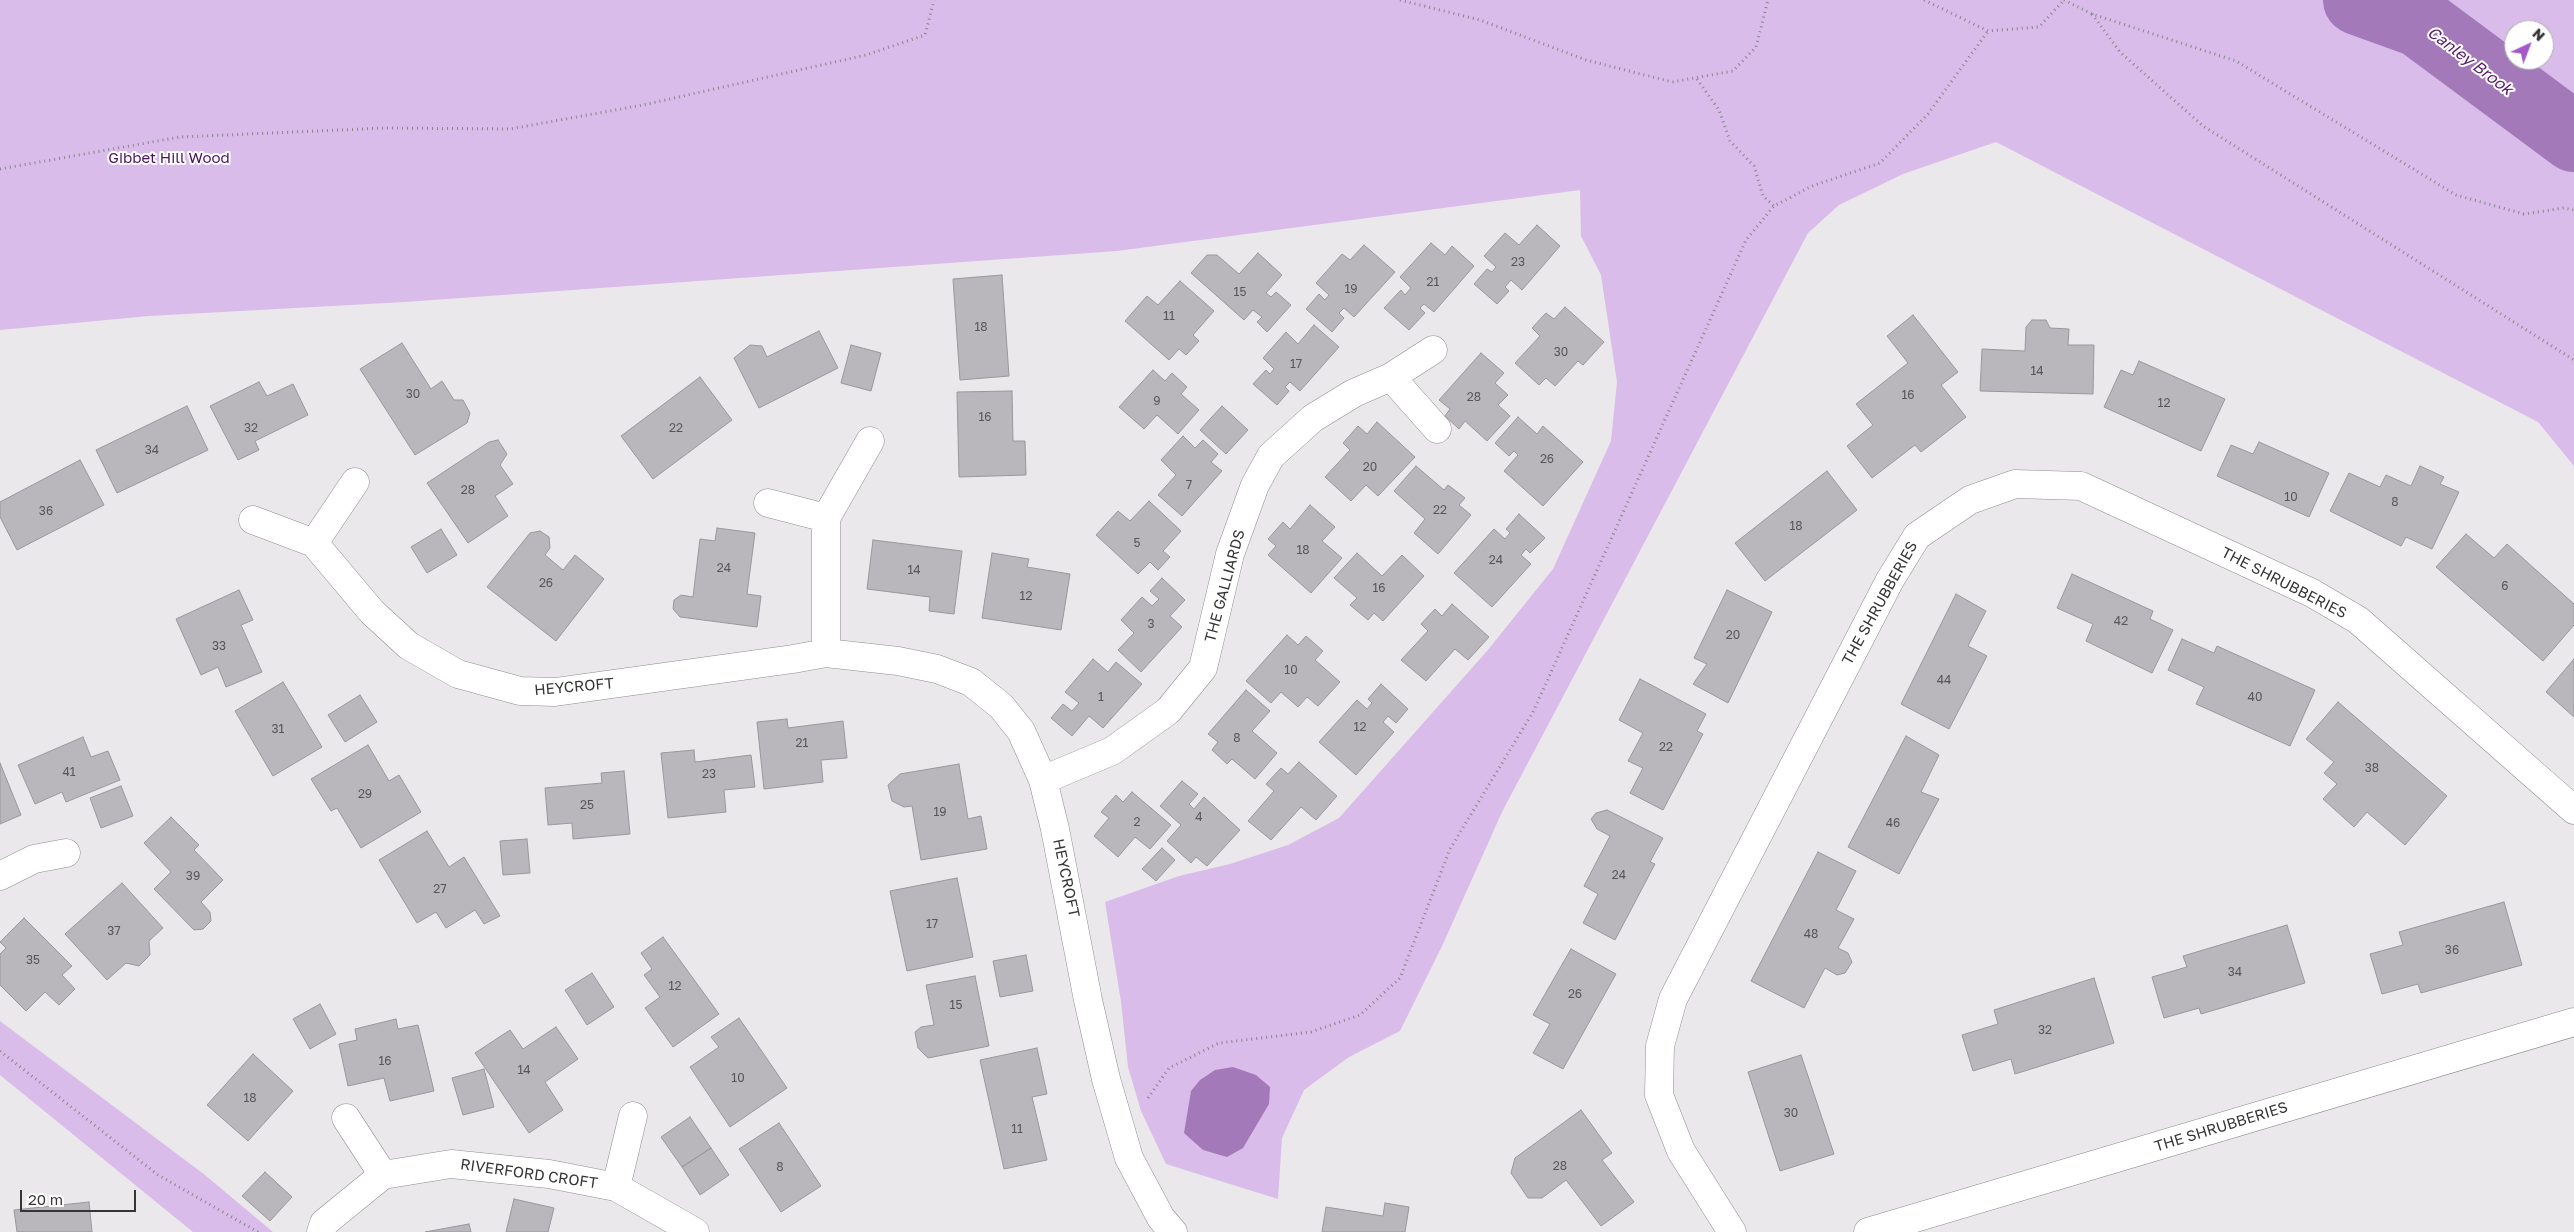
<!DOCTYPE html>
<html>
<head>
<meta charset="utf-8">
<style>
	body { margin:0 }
	#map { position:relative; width:2574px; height:1232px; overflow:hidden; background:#ebe8ec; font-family:"Golos Text",sans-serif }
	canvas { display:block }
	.north { position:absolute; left:2504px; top:20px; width:50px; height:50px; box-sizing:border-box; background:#fff; border:1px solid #afaeaf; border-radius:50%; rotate:43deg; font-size:14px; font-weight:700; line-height:20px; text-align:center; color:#363536 }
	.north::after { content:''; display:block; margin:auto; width:18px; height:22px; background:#a458ca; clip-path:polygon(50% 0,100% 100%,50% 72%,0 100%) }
	.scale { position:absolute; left:20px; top:1190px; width:116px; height:22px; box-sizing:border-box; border:2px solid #363536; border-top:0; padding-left:6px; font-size:15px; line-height:18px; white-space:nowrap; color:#363536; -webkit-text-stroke:4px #fff; paint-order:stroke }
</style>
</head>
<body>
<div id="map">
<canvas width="2574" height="1232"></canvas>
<div class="north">N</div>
<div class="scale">20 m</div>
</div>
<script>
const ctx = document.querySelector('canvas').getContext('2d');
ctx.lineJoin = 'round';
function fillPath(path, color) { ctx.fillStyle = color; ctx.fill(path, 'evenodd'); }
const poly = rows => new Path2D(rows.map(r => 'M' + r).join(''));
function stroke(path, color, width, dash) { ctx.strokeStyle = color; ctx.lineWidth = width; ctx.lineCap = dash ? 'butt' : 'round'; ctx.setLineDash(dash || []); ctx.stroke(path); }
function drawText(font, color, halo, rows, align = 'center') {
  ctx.font = font + ' "Golos Text",sans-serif'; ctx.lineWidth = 4; ctx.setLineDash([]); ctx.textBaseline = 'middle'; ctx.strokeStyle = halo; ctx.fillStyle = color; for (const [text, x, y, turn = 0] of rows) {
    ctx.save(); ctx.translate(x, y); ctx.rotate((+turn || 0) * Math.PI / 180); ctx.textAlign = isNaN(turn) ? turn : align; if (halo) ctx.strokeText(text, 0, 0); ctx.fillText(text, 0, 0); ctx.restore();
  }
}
const green = poly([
	[0,0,2574,0,2574,466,2538,422,1996,142,1903,174,1839,205,1808,233,1502,812,1443,944,1400,1031,1349,1057,1304,1090,1282,1138,1278,1199,1166,1164,1141,1111,1128,1067,1121,1002,1105,902,1179,876,1230,864,1288,845,1339,818,1487,651,1553,569,1611,441,1617,382,1601,275,1581,236,1580,190,1117,251,405,302,149,316,0,330],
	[2514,30,2544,30,2544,60,2514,60],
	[0,1021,205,1175,273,1232,193,1232,0,1075]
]);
const water = poly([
	[1233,1067,1256,1075,1270,1087,1269,1104,1243,1148,1227,1157,1203,1150,1184,1133,1191,1091,1200,1080,1215,1070]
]);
const river = poly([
	[2358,0,2419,22,2574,137]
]);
const building = poly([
	[1537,225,1560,246,1522,290,1511,280,1505,287,1509,291,1497,304,1474,284,1487,269,1492,272,1496,267,1484,256,1505,233,1519,245,1537,225],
	[1431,243,1445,255,1452,246,1474,266,1434,312,1424,304,1420,308,1425,313,1409,330,1384,308,1401,290,1405,295,1411,288,1400,277,1431,243],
	[1364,245,1395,272,1354,317,1344,308,1339,313,1344,318,1332,332,1306,309,1319,294,1325,300,1329,295,1316,283,1342,254,1350,260,1364,245],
	[1258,253,1282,275,1266,293,1271,297,1276,292,1291,305,1267,332,1257,322,1262,317,1253,310,1244,320,1191,273,1207,255,1217,255,1239,274,1258,253],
	[1002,275,1009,376,960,380,953,279,1002,275],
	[1180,281,1214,311,1193,335,1199,341,1186,355,1179,349,1169,360,1125,321,1147,296,1158,305,1180,281],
	[1565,307,1604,342,1583,365,1578,361,1555,386,1546,378,1539,385,1515,363,1540,336,1532,328,1546,313,1554,319,1565,307],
	[1913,315,1958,372,1941,385,1966,417,1921,452,1915,445,1872,478,1847,446,1873,425,1856,404,1908,363,1887,336,1913,315],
	[2032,320,2046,320,2050,328,2069,329,2068,345,2094,345,2093,394,1980,391,1982,349,2025,351,2026,327,2032,320],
	[1314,325,1339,347,1300,391,1290,382,1285,387,1289,391,1277,405,1253,384,1266,370,1270,374,1274,369,1263,358,1286,332,1298,344,1314,325],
	[819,331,838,368,759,408,734,358,750,345,762,346,767,357,819,331],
	[402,343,431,389,442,381,454,400,463,400,470,413,467,423,415,455,360,369,402,343],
	[851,345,881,353,871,391,841,383,851,345],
	[1481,353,1504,373,1495,383,1508,395,1498,405,1510,416,1487,441,1465,421,1459,429,1445,416,1450,409,1439,400,1481,353],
	[2139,361,2225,399,2201,451,2104,407,2121,370,2133,375,2139,361],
	[1153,370,1165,381,1172,373,1187,387,1181,394,1199,410,1178,434,1157,415,1144,429,1119,407,1153,370],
	[700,377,732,420,653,479,621,436,700,377],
	[259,382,267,396,293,384,308,415,255,441,259,450,238,460,210,406,259,382],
	[1012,391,1013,441,1025,441,1026,475,959,477,957,392,1012,391],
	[187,406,208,450,117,493,96,450,187,406],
	[1222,406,1248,430,1226,454,1200,430,1222,406],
	[1518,417,1537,434,1543,426,1583,462,1543,506,1504,471,1518,455,1514,451,1509,456,1495,443,1518,417],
	[1377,422,1415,457,1378,496,1366,485,1351,501,1325,477,1350,450,1343,443,1358,426,1367,434,1377,422],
	[1183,436,1195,448,1203,440,1218,454,1211,462,1222,471,1182,516,1158,495,1176,475,1161,460,1183,436],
	[498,440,507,454,500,465,513,484,495,496,508,516,468,543,427,483,489,442,498,440],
	[2259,442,2329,473,2309,517,2217,476,2231,445,2253,454,2259,442],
	[80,460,104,505,17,550,0,517,0,502,80,460],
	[1416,466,1444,490,1448,485,1465,498,1459,505,1471,515,1438,554,1414,533,1425,519,1394,491,1416,466],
	[2420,466,2444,477,2440,484,2459,492,2432,549,2406,537,2401,546,2330,511,2349,473,2380,487,2386,475,2411,486,2420,466],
	[1827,471,1857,510,1765,581,1735,543,1827,471],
	[1149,501,1181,531,1163,551,1170,557,1158,570,1150,562,1138,574,1096,535,1118,511,1130,521,1149,501],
	[1310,505,1335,527,1322,541,1342,558,1311,593,1268,555,1276,546,1268,539,1283,522,1290,529,1310,505],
	[1519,514,1545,538,1530,553,1526,549,1521,555,1531,564,1492,607,1454,573,1494,529,1505,539,1510,533,1506,529,1519,514],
	[717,528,755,533,747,594,761,596,757,627,680,617,673,609,674,600,681,595,693,597,700,539,715,541,717,528],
	[441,529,457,555,427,573,411,547,441,529],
	[540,531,549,537,550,548,545,555,563,570,575,555,604,579,556,641,487,587,530,533,540,531],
	[2466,534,2494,558,2507,544,2574,604,2574,625,2543,661,2436,567,2466,534],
	[873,540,962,551,954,614,929,611,930,597,867,589,873,540],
	[992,553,1029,559,1027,567,1070,574,1061,630,982,618,992,553],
	[1357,553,1382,576,1402,555,1424,576,1383,621,1374,613,1368,620,1350,605,1357,598,1334,578,1357,553],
	[2072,574,2153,611,2150,619,2173,630,2152,673,2086,641,2093,624,2057,608,2072,574],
	[1162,578,1185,600,1170,616,1182,627,1141,672,1118,650,1134,633,1121,620,1142,597,1152,606,1159,599,1150,591,1162,578],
	[239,590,253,620,241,625,262,672,226,687,218,667,201,675,176,619,239,590],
	[1727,590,1772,612,1728,703,1693,684,1707,664,1694,658,1727,590],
	[1956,594,1986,611,1968,646,1987,656,1949,729,1901,704,1956,594],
	[1452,604,1489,637,1468,660,1455,649,1426,681,1401,660,1428,631,1421,624,1435,609,1442,616,1452,604],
	[1287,635,1298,645,1306,636,1323,651,1315,660,1340,682,1318,706,1307,697,1298,707,1281,692,1271,703,1246,681,1287,635],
	[2182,639,2214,653,2217,646,2315,690,2290,746,2196,704,2204,687,2168,670,2182,639],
	[1093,659,1108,672,1116,662,1142,684,1103,728,1089,716,1072,736,1051,718,1063,704,1072,711,1079,703,1065,692,1093,659],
	[2574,659,2574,717,2546,692,2574,659],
	[1640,679,1706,714,1697,731,1703,734,1663,810,1630,793,1643,768,1628,761,1643,733,1619,720,1640,679],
	[283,682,322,747,273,776,235,711,283,682],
	[1381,684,1408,709,1396,723,1388,716,1383,722,1394,732,1356,775,1319,742,1357,700,1367,709,1372,703,1368,699,1381,684],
	[1246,690,1270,711,1252,731,1277,753,1255,779,1232,759,1227,764,1212,750,1218,742,1208,734,1246,690],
	[360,695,377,722,345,742,328,715,360,695],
	[2338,702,2447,796,2405,845,2367,812,2354,827,2323,799,2337,784,2324,773,2334,762,2306,739,2338,702],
	[787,719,788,728,843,721,847,758,821,760,823,782,764,789,757,722,787,719],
	[1906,736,1939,755,1921,792,1939,799,1899,874,1848,847,1906,736],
	[83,737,91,757,108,751,120,780,66,802,62,792,35,804,18,765,83,737],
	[368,745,389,781,399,775,421,812,361,848,337,808,331,811,311,779,368,745],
	[694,750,695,762,751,755,755,787,724,790,726,812,668,818,661,753,694,750],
	[1299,762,1337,796,1316,820,1301,807,1271,840,1248,821,1274,791,1266,784,1281,768,1288,774,1299,762],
	[0,763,21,815,0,824,0,763],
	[959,764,968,819,981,816,987,849,921,860,912,806,904,807,892,801,888,785,900,774,959,764],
	[624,771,630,834,573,839,572,823,548,825,545,788,602,783,601,773,624,771],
	[1182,781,1198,794,1189,804,1194,809,1204,797,1240,830,1207,866,1196,857,1191,863,1167,841,1181,825,1160,806,1182,781],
	[121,786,133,816,101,828,90,798,121,786],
	[1132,792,1171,825,1150,849,1135,837,1118,857,1094,836,1109,818,1101,812,1116,795,1123,802,1132,792],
	[1607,810,1663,838,1650,862,1655,864,1615,940,1583,923,1598,894,1584,886,1610,836,1597,829,1591,819,1596,813,1607,810],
	[171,817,199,845,194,850,223,880,201,902,210,912,211,921,203,929,194,930,154,889,171,872,144,843,171,817],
	[427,831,449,867,464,857,500,916,484,924,475,910,446,928,436,912,417,923,379,860,427,831],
	[527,839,530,873,503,875,500,841,527,839],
	[1162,848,1175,860,1156,881,1142,869,1162,848],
	[1818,852,1856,871,1836,910,1854,919,1838,948,1848,953,1852,962,1845,973,1837,975,1825,968,1804,1008,1751,981,1818,852],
	[957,878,973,957,907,971,890,891,957,878],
	[122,883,163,928,149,941,150,955,139,966,126,963,107,980,65,934,122,883],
	[2504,902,2522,965,2421,993,2418,984,2382,994,2370,954,2403,945,2399,932,2504,902],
	[24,918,72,966,62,975,75,989,59,1005,45,992,26,1011,0,985,0,954,6,948,0,942,24,918],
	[2287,925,2305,983,2201,1014,2199,1008,2164,1018,2152,977,2187,967,2183,956,2287,925],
	[663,937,719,1014,673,1047,645,1008,660,997,644,975,652,969,641,953,663,937],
	[1571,949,1616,974,1563,1069,1533,1053,1550,1024,1533,1015,1571,949],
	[1026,955,1033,991,1000,997,993,961,1026,955],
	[592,973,614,1007,587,1025,565,990,592,973],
	[975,976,989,1046,928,1058,918,1048,915,1032,921,1027,934,1025,926,985,975,976],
	[2094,978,2114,1043,2015,1074,2011,1059,1973,1071,1962,1035,1998,1024,1994,1010,2094,978],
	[320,1004,336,1034,310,1049,293,1019,320,1004],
	[739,1018,787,1088,730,1127,690,1067,719,1047,711,1037,739,1018],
	[396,1019,398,1029,418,1025,434,1091,390,1101,384,1078,348,1086,339,1044,357,1040,355,1029,396,1019],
	[556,1027,578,1059,545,1082,563,1110,529,1133,475,1053,510,1030,523,1049,556,1027],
	[1037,1048,1047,1094,1032,1097,1047,1160,1004,1169,980,1060,1037,1048],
	[253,1054,293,1091,248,1141,207,1105,253,1054],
	[1801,1055,1834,1154,1780,1171,1748,1072,1801,1055],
	[484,1069,494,1107,463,1115,452,1078,484,1069],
	[1581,1110,1612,1153,1602,1160,1634,1202,1601,1226,1566,1180,1542,1198,1528,1198,1511,1173,1515,1158,1581,1110],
	[690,1117,711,1148,682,1167,661,1137,690,1117],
	[779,1123,821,1186,781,1212,739,1149,779,1123],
	[711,1148,729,1175,700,1195,682,1167,711,1148],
	[265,1172,292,1197,270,1221,242,1196,265,1172],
	[514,1199,554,1208,548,1232,506,1232,514,1199],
	[89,1202,92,1232,17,1232,14,1210,89,1202],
	[1385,1203,1409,1207,1405,1232,1322,1232,1326,1207,1383,1216,1385,1203],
	[469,1224,471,1232,425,1232,469,1224]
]);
const path = poly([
	[1400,0,1480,20,1586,60,1672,82,1733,71,1756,47,1768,0],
	[1924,0,1988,31,2039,27,2064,0],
	[2064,0,2092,14,2236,61,2456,195,2524,214,2564,208,2574,210],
	[2092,14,2120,52,2203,126,2574,360],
	[1697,79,1719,110,1730,141,1754,166,1763,196,1774,206],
	[0,169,180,137,385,128,510,129,643,105,866,55,925,35,934,0],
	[0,1051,158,1175,258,1232],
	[1148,1098,1169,1068,1219,1043,1311,1032,1360,1015,1400,978,1450,849,1533,712,1746,240,1774,206,1812,186,1880,163,1928,114,1988,31]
]);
const street = poly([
	[1391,377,1437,429],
	[768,503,826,518,870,441],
	[253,520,314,543,355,482],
	[314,543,372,612,409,646,458,674,520,691,555,692,793,659,826,653,898,661,937,669,971,682,1001,706,1021,731,1043,780,1055,829,1088,1000,1106,1079,1129,1158,1161,1218,1173,1232],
	[826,653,826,518],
	[1043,780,1112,751,1168,711,1203,668,1230,554,1255,485,1271,456,1313,418,1354,393,1391,377,1433,350],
	[0,876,34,859,66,853],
	[346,1118,383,1175],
	[616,1187,633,1116],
	[321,1232,324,1223,383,1175,451,1164,549,1174,616,1187,695,1232],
	[1732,1232,1681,1151,1659,1095,1660,1046,1673,999,1890,580,1917,536,1970,500,2015,484,2081,486,2312,593,2358,620,2574,810],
	[1868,1232,2574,1022]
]);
const numberNames = [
	["23",1518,262],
	["21",1433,282],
	["19",1351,289],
	["15",1240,292],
	["11",1169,316],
	["18",981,327],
	["30",1561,352],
	["17",1296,364],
	["14",2037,371],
	["30",413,394],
	["16",1908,395],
	["28",1474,397],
	["9",1157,401],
	["12",2164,403],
	["16",985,417],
	["32",251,428],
	["22",676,428],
	["34",152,450],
	["26",1547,459],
	["20",1370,467],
	["7",1189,485],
	["28",468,490],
	["10",2291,497],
	["8",2395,502],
	["22",1440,510],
	["36",46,511],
	["18",1796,526],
	["5",1137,543],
	["18",1303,550],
	["24",1496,560],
	["24",724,568],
	["14",914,570],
	["26",546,583],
	["6",2505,586],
	["16",1379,588],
	["12",1026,596],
	["42",2121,621],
	["3",1151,624],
	["20",1733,635],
	["33",219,646],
	["10",1291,670],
	["44",1944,680],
	["1",1101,697],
	["40",2255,697],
	["12",1360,727],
	["31",278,729],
	["8",1237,738],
	["21",802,743],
	["22",1666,747],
	["38",2372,768],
	["41",69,772],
	["23",709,774],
	["29",365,794],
	["25",587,805],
	["19",940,812],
	["4",1199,817],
	["2",1137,822],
	["46",1893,823],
	["24",1619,875],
	["39",193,876],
	["27",440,889],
	["17",932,924],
	["37",114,931],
	["48",1811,934],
	["36",2452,950],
	["35",33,960],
	["34",2235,972],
	["12",675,986],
	["26",1575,994],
	["15",956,1005],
	["32",2045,1030],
	["16",385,1061],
	["14",524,1070],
	["10",738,1078],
	["18",250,1098],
	["30",1791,1113],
	["11",1017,1129],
	["28",1560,1166],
	["8",780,1167]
];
const parkNames = [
	["Gibbet Hill Wood",169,158]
];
const streetNames = [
	["THE SHRUBBERIES",2284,583,27],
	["THE GALLIARDS",1225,586,-75],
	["THE SHRUBBERIES",1880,603,-61],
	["HEYCROFT",574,687,-5],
	["HEYCROFT",1066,878,78],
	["THE SHRUBBERIES",2221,1127,-17],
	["RIVERFORD CROFT",529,1174,8]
];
const waterNames = [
	["Canley Brook",2470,61,37]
];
fillPath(green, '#d9bce9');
fillPath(water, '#a379ba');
stroke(river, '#a379ba', 70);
fillPath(building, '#b9b7bb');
stroke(building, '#9a979b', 1);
stroke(street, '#908d91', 29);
stroke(path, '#888688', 3, [1, 4]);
stroke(street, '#fff', 28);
drawText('12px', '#575657', null, numberNames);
drawText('15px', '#4a1262', '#fff', parkNames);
drawText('15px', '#363536', '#fff', streetNames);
drawText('italic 16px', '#561f6e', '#fff', waterNames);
</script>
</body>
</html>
